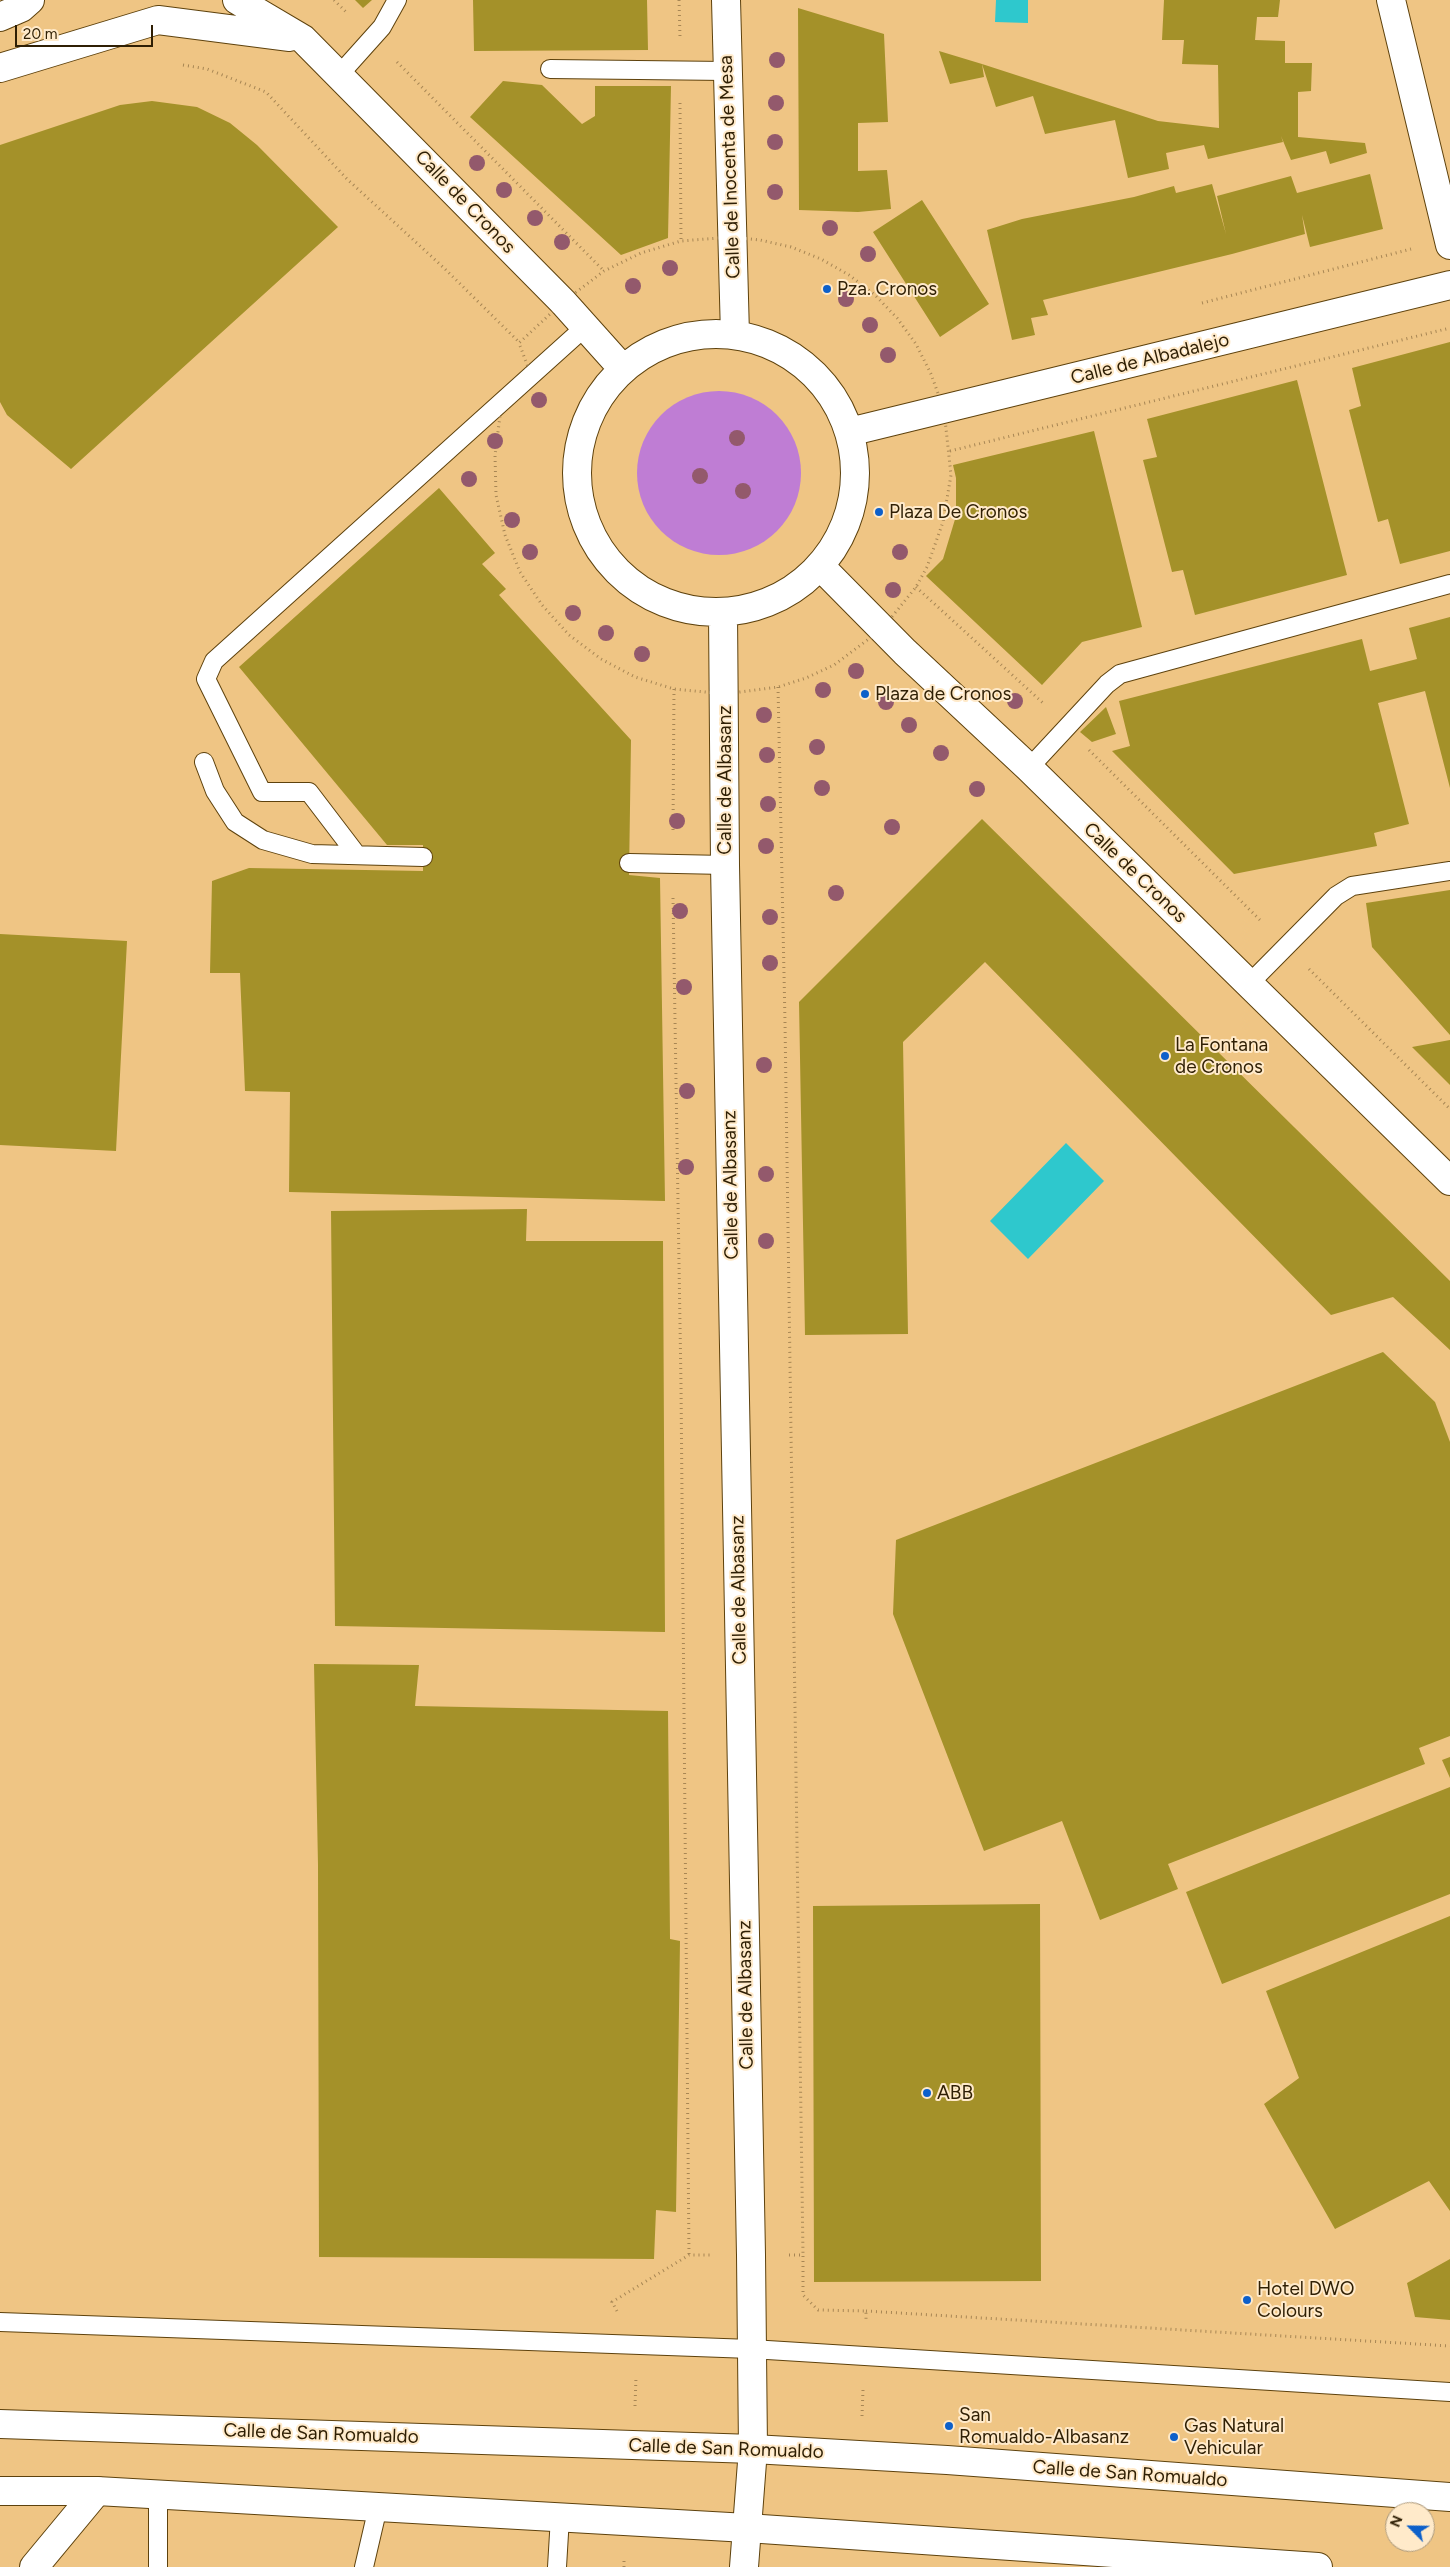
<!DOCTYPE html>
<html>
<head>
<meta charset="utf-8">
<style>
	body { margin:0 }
	#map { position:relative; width:1450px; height:2567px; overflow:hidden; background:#efc584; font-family:Figtree,sans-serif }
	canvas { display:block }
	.north { position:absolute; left:1385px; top:2502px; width:50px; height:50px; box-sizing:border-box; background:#ffeaca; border:1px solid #ac997b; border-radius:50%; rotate:293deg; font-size:14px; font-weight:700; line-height:20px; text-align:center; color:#2f1f04 }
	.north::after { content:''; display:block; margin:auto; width:18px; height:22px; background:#0d60ca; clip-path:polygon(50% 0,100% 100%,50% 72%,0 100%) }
	.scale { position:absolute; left:15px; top:25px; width:138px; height:22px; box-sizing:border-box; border:2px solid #2f1f04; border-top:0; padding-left:6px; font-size:15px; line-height:18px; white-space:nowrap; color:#2f1f04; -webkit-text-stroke:4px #ffeaca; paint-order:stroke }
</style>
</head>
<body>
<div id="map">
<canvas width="1450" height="2567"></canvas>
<div class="north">N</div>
<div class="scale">20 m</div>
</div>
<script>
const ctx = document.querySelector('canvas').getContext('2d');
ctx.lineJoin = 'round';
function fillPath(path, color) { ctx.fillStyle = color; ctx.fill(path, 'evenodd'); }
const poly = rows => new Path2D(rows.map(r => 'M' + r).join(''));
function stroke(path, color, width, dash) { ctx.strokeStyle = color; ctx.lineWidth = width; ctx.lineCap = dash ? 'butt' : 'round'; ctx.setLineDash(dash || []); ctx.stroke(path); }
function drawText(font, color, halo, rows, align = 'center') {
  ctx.font = font + ' Figtree,sans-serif'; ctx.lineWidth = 4; ctx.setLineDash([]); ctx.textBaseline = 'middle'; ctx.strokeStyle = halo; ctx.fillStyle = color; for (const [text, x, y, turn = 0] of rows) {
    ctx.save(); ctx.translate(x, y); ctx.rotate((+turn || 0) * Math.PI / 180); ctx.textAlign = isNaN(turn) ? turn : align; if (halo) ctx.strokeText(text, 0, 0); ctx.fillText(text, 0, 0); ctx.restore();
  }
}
const green = poly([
	'637 473a82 82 0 1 1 164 0a82 82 0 1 1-164 0Z'
]);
const water = poly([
	[996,0,1028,0,1028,23,995,22],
	[1066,1143,1104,1181,1028,1259,990,1221]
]);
const building = poly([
	[355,0,372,0,363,8],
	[473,0,647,0,648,50,474,51],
	[1164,0,1280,0,1278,17,1257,17,1255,40,1285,41,1285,63,1312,63,1311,91,1298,92,1298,137,1365,143,1367,153,1330,164,1326,151,1291,160,1281,136,1283,142,1208,159,1204,145,1166,153,1169,169,1128,178,1115,120,1045,134,1033,96,996,107,982,64,984,77,950,84,939,51,982,64,1158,121,1219,128,1218,65,1182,64,1184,40,1162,40],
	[798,8,884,34,888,122,858,123,858,171,887,170,891,209,858,212,799,210],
	[503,81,542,85,582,124,595,116,595,86,671,86,668,238,621,255,470,117],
	[152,101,197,107,230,123,257,145,338,227,71,469,7,415,0,402,0,145,120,105],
	[1370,174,1383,229,1310,247,1302,215,1305,234,1232,254,1043,300,1048,315,1031,318,1035,335,1012,340,987,230,1022,219,1134,197,1174,186,1176,193,1212,184,1226,234,1217,196,1291,176,1297,193],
	[922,200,989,304,940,337,873,232],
	[1450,342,1450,551,1400,564,1388,519,1378,522,1349,410,1361,406,1352,368],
	[1297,380,1347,575,1195,615,1183,570,1172,572,1143,460,1157,457,1147,419],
	[1094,431,1142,627,1082,642,1042,685,926,576,943,559,956,516,956,478,953,465],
	[439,488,495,553,482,564,506,589,499,595,631,740,629,875,660,878,665,1201,289,1192,290,1092,245,1091,240,973,210,973,212,881,249,868,423,871,423,845,387,845,239,667],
	[1450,617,1450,788,1425,691,1378,703,1409,824,1374,833,1377,846,1234,874,1112,751,1130,746,1119,701,1362,639,1370,671,1417,659,1409,628],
	[1106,707,1116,734,1092,742,1080,732],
	[982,819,1450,1281,1450,1350,1393,1297,1331,1315,985,962,903,1042,908,1334,805,1335,799,1002],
	[1450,890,1450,1035,1372,947,1366,903],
	[0,934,127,941,116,1151,0,1145],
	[1450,1040,1450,1085,1412,1047],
	[527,1209,526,1241,663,1241,665,1632,335,1626,331,1211],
	[1383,1352,1435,1402,1450,1442,1450,1736,1419,1748,1425,1764,1168,1864,1178,1889,1100,1920,1062,1821,984,1851,893,1614,896,1540],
	[314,1664,419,1665,415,1706,668,1711,670,1939,680,1941,676,2212,656,2210,654,2259,319,2257,318,1865],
	[1450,1757,1450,1778,1442,1760],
	[1450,1787,1450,1894,1222,1984,1186,1892],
	[1040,1904,1041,2281,814,2282,813,1906],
	[1450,1916,1450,2211,1429,2181,1335,2229,1264,2104,1299,2078,1266,1991],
	[1450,2259,1450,2320,1415,2317,1407,2283]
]);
const path = poly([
	[334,0,348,14],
	[679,0,680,37],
	[397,62,604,271],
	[183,65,207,69,266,92,347,179,444,268,519,342],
	[680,103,681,241],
	[731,237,760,240,791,247,821,259,849,275,875,295,897,318,916,344,931,374,944,410,951,475,943,522,927,567,916,587,882,629,834,665,806,678,778,687,725,694,674,689,635,677,601,659,569,635,542,605,520,572,505,535,496,495,495,455,500,416,505,399,528,367,519,343,563,302,604,271,641,253,681,241,731,237],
	[1202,303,1411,249],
	[950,451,1450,328],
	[916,587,1043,703],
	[778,687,785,1022,803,2255],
	[1089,750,1262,922],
	[673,830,674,689],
	[673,898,681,1385,689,2255],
	[1309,969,1450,1109],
	[789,2255,803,2255,803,2295,818,2310,866,2311,866,2322],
	[617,2311,612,2302,689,2255,713,2255],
	[866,2311,1450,2346],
	[635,2406,636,2377],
	[862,2416,863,2390],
	[624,2567,624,2559]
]);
const lane = poly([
	[550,69,726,71],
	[339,75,382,27,397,0],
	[204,762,215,791,235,822,263,840,312,854,423,857],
	[1029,768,1107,684,1120,674,1450,584],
	[357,855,309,792,262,792,206,679,214,661,585,327],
	[629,863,725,865],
	[1249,984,1336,896,1352,886,1450,871],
	[0,2322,751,2349,1450,2392],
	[158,2567,158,2494],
	[364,2567,378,2507],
	[557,2567,560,2517]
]);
const street = poly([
	[237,0,303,39,563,302,623,369],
	[726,0,735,335],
	[1391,0,1450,245],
	[0,17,21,8,30,0],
	[0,68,158,20,290,37],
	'577 473a139 139 0 1 1 278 0a139 139 0 1 1-278 0Z',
	[849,432,1450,285],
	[820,566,905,652,1029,768,1450,1181],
	[723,613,725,865,751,2255,753,2449,744,2567],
	[34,2567,97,2491]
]);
const secondary = poly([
	[0,2424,753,2449,947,2460,1450,2497],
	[0,2491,97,2491,747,2528,1318,2567]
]);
const trees = [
	[777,60],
	[776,103],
	[775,142],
	[477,163],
	[504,190],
	[775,192],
	[535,218],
	[830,228],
	[562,242],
	[868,254],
	[670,268],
	[633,286],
	[846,299],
	[870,325],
	[888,355],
	[539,400],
	[737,438],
	[495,441],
	[700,476],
	[469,479],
	[743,491],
	[512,520],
	[530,552],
	[900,552],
	[893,590],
	[573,613],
	[606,633],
	[642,654],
	[856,671],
	[823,690],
	[1015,701],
	[886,702],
	[764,715],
	[909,725],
	[817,747],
	[941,753],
	[767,755],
	[822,788],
	[977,789],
	[768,804],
	[677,821],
	[892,827],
	[766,846],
	[836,893],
	[680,911],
	[770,917],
	[770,963],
	[684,987],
	[764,1065],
	[687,1091],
	[686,1167],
	[766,1174],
	[766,1241]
];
const markers = [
	[827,289,5,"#0d60ca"],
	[879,512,5,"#0d60ca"],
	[865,694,5,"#0d60ca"],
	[1165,1056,5,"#0d60ca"],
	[927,2093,5,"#0d60ca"],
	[1247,2300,5,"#0d60ca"],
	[949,2426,5,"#0d60ca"],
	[1174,2437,5,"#0d60ca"]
];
const streetNames = [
	["Calle de Inocenta de Mesa",730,167,-92],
	["Calle de Cronos",465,202,46],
	["Calle de Albadalejo",1150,359,-14],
	["Calle de Albasanz",725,780,-90],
	["Calle de Cronos",1135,873,44],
	["Calle de Albasanz",731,1185,-91],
	["Calle de Albasanz",739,1590,-91],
	["Calle de Albasanz",746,1995,-91],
	["Calle de San Romualdo",321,2434,2],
	["Calle de San Romualdo",726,2449,2],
	["Calle de San Romualdo",1130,2474,4]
];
const poiNames = [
	["Pza. Cronos",837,289],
	["Plaza De Cronos",889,512],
	["Plaza de Cronos",875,694],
	["La Fontana",1175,1045],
	["de Cronos",1175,1067],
	["ABB",937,2093],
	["Hotel DWO",1257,2289],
	["Colours",1257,2311],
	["San",959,2415],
	["Romualdo-Albasanz",959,2437],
	["Gas Natural",1184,2426],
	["Vehicular",1184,2448]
];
fillPath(green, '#bf7dd4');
fillPath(water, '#2ec8cd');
fillPath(building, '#a49129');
stroke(lane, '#5e420d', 20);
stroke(street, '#5e420d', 30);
stroke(secondary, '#5e420d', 30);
stroke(path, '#a78654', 3, [1, 4]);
stroke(lane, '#fff', 18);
stroke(street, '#fff', 28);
stroke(secondary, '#fff', 28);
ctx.fillStyle = '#93596c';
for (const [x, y] of trees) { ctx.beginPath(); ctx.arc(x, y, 8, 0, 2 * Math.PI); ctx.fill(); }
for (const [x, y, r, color] of markers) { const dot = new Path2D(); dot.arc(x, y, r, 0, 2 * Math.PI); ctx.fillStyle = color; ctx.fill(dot); stroke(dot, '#ffeaca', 2); }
drawText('19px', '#2f1f04', '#ffeaca', streetNames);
drawText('19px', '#2f1f04', '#ffeaca', poiNames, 'left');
</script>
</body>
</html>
